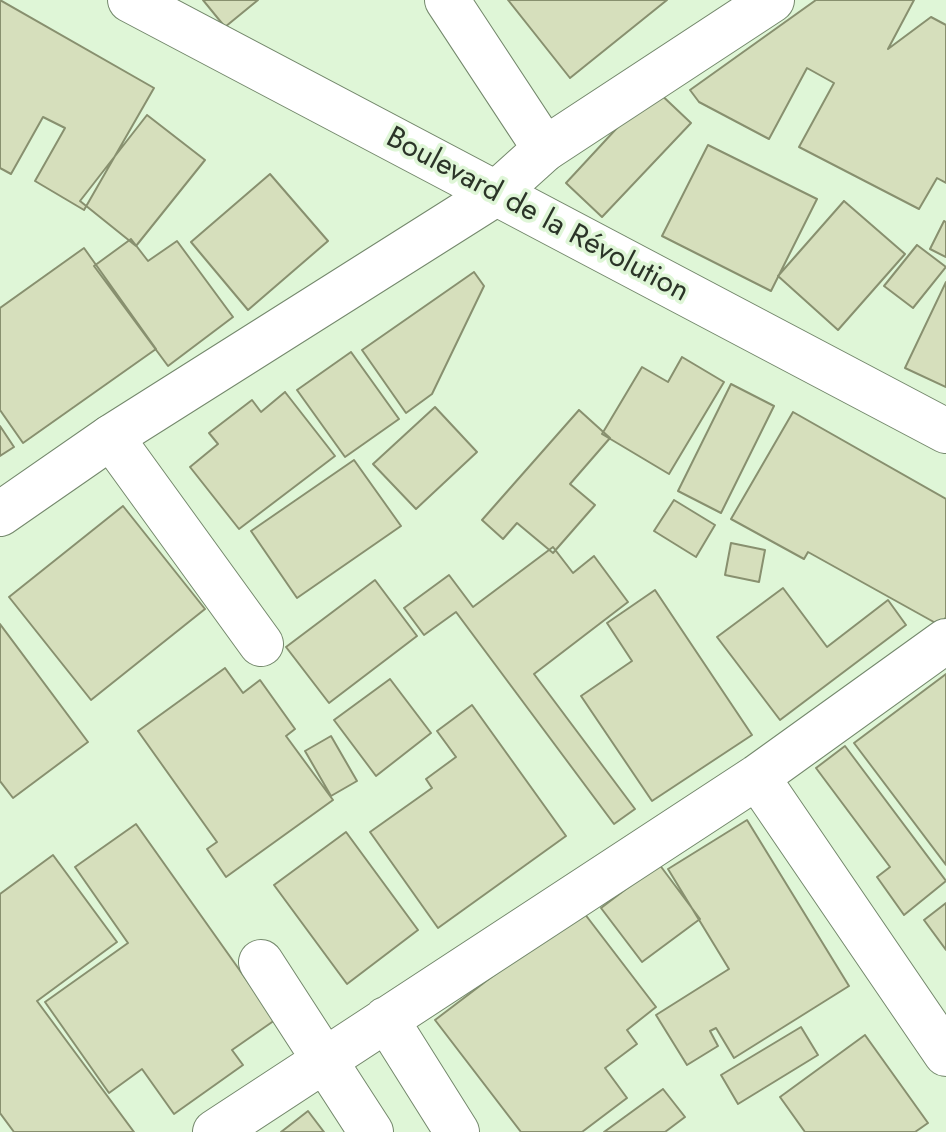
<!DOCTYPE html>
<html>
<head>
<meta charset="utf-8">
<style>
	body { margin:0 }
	canvas { display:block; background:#dff6d7 }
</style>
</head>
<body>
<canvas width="946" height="1132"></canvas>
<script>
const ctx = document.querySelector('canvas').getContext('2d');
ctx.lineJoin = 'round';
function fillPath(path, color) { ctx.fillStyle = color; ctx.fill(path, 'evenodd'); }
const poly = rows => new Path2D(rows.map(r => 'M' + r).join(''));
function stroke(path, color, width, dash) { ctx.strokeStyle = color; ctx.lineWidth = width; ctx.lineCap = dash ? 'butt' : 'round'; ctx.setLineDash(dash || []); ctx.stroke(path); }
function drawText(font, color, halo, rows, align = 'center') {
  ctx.font = font + ' Jost,sans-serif'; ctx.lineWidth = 7; ctx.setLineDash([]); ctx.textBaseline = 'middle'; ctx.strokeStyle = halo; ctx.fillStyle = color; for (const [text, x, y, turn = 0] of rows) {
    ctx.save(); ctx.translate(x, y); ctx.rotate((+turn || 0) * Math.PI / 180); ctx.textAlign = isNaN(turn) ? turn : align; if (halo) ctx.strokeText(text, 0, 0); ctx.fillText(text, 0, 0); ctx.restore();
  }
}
const building = poly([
	[0,0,154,88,84,210,35,181,65,128,43,117,11,174,0,168,0,0],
	[203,0,258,0,225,27,203,0],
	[508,0,667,0,570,78,508,0],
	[816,0,914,0,888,49,931,17,946,25,946,183,937,178,919,209,799,147,834,83,807,68,769,139,699,102,690,90,816,0],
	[654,88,691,123,602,217,566,183,654,88],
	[147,115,205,160,136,246,80,201,147,115],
	[708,145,817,199,771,291,662,236,708,145],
	[270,174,328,241,248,310,191,242,270,174],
	[844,201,905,254,838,330,778,276,844,201],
	[944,221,946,222,946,257,930,249,944,221],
	[131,239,148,261,177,241,233,317,168,366,94,266,131,239],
	[917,245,946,267,913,308,884,286,917,245],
	[84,248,156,349,23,443,0,410,0,308,84,248],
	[474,272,484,286,432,394,406,413,362,350,474,272],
	[946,282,946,387,905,368,946,282],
	[351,352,399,419,345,457,297,390,351,352],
	[682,357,724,382,669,474,602,434,642,367,668,382,682,357],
	[731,384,774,406,721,513,678,491,731,384],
	[285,392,335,456,239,529,190,467,218,444,209,433,252,400,261,412,285,392],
	[435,407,477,452,416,509,373,464,435,407],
	[579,410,610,438,570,484,595,505,553,553,517,523,503,539,482,520,579,410],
	[793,412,946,499,946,617,941,626,808,552,804,559,731,519,793,412],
	[0,426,14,447,0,456,0,426],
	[354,460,401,526,297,598,251,531,354,460],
	[674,500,715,525,696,557,654,531,674,500],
	[123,506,205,609,91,700,9,597,123,506],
	[731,543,765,550,759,582,725,575,731,543],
	[553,547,573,573,594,556,628,602,534,674,635,809,614,824,456,612,424,635,404,608,449,575,473,607,553,547],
	[375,580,417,636,329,703,286,647,375,580],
	[783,588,827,647,888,600,906,625,780,720,717,637,783,588],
	[655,590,752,735,652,801,581,696,632,661,607,623,655,590],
	[0,624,88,742,13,798,0,781,0,624],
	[225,668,243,693,260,680,295,729,286,736,333,800,226,877,207,849,217,842,138,731,225,668],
	[946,674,946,865,854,743,946,674],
	[390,679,431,733,376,776,334,720,390,679],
	[472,705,566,836,438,928,370,832,432,788,426,779,456,757,437,731,472,705],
	[331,736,357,781,331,796,305,751,331,736],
	[845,746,946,881,904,915,877,877,890,867,816,768,845,746],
	[747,820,849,986,734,1058,716,1028,710,1031,718,1046,687,1065,656,1015,729,969,668,869,747,820],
	[136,824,275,1020,232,1050,243,1065,174,1114,142,1069,109,1093,45,1002,128,943,75,867,136,824],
	[346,832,418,930,347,984,274,885,346,832],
	[53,855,117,942,37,1001,134,1132,14,1132,0,1113,0,894,53,855],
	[659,864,700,919,642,962,601,908,659,864],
	[946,903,946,950,924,920,946,903],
	[581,909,656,1007,627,1030,637,1044,605,1068,627,1098,582,1132,521,1132,435,1020,581,909],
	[801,1027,818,1055,738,1104,721,1075,801,1027],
	[865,1035,928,1123,915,1132,805,1132,780,1097,865,1035],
	[663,1089,685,1117,665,1132,604,1132,663,1089],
	[308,1111,324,1132,281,1132,308,1111]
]);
const minor = poly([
	[447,0,545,149],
	[111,437,261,644],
	[757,777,946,1054],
	[261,962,371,1132],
	[386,1019,457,1132],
	[215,1132,757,777,946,641]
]);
const secondary = poly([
	[0,514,111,437,494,195,545,149,772,0]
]);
const primary = poly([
	[130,0,946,431]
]);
const streetNames = [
	["Boulevard de la Révolution",537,216,28]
];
fillPath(building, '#d6dfbc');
stroke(building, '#88906f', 2);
stroke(minor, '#74886c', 46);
stroke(secondary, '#74886c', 46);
stroke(primary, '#74886c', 46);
stroke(minor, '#fff', 44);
stroke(secondary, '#fff', 44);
stroke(primary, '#fff', 44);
drawText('30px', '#2b3428', '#dff6d7', streetNames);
</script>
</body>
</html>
